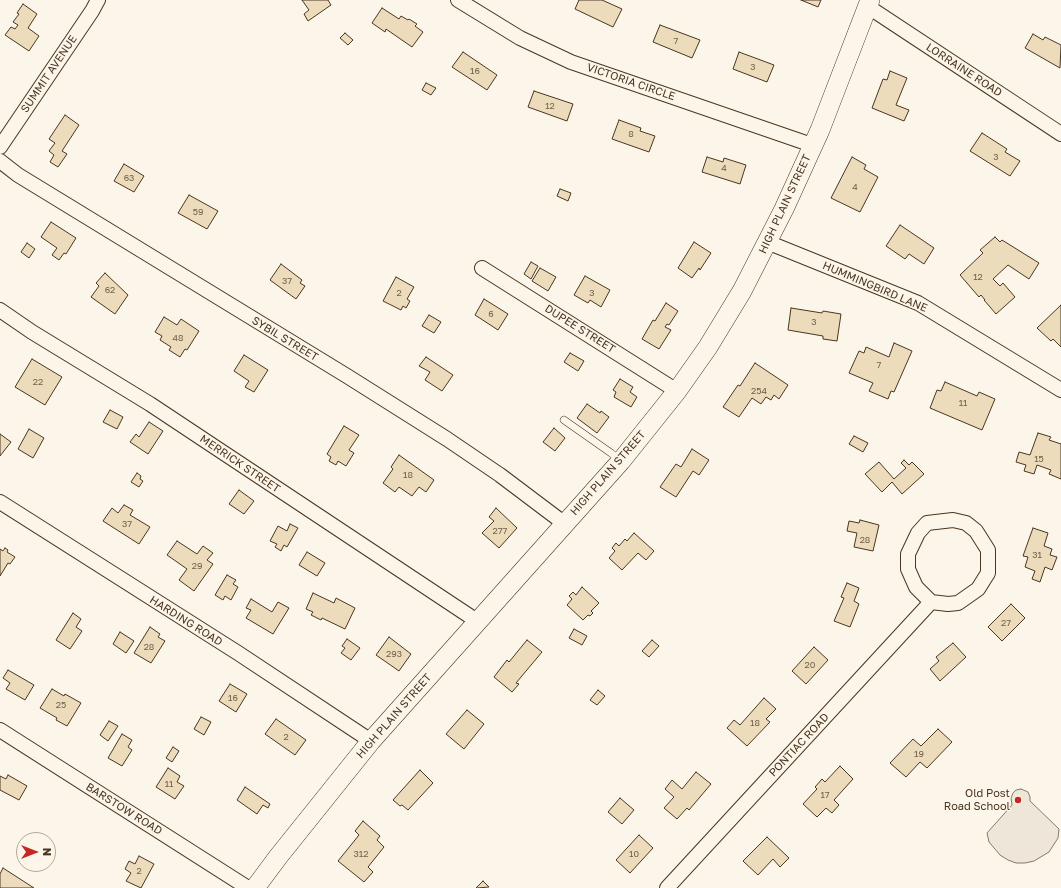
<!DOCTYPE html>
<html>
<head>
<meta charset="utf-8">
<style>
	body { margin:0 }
	#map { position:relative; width:1061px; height:888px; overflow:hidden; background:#fbf6e9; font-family:"Golos Text",sans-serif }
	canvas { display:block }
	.north { position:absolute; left:16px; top:832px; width:40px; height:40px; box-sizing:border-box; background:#fbf6e9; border:1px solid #b4a999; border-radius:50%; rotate:90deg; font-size:11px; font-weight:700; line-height:16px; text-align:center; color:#4a3520 }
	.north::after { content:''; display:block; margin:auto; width:14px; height:18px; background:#c62828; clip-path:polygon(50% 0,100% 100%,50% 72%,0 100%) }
</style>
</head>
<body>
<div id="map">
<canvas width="1061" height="888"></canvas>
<div class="north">N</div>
</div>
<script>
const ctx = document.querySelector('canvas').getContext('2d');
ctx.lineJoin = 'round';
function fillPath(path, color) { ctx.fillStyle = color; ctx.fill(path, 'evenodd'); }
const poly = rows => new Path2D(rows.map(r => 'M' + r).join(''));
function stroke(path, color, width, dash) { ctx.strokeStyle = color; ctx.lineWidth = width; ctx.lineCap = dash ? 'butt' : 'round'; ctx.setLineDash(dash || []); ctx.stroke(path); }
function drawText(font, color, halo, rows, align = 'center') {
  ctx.font = font + ' "Golos Text",sans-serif'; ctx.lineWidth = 3; ctx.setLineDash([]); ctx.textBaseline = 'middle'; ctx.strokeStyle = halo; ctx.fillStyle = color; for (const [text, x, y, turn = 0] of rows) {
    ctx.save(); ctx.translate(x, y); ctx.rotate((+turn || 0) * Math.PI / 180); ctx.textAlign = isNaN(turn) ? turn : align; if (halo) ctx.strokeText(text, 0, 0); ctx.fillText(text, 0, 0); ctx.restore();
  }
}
const green = poly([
	[1021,789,1028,792,1030,797,1030,801,1059,829,1058,838,1049,852,1034,861,1025,863,1016,863,1008,860,1000,855,989,842,987,833,1012,805,1011,798,1013,793,1016,790,1021,789]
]);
const building = poly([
	[302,0,328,0,331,5,308,21,304,14,309,10,302,0],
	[579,0,602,0,622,9,613,27,575,9,579,0],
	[801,0,821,0,818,7,801,0],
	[23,4,37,14,28,28,39,36,29,51,5,35,11,27,15,29,18,25,13,22,19,14,17,13,23,4],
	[382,8,399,19,401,16,408,20,409,19,417,24,415,26,423,32,412,47,386,29,385,32,372,23,382,8],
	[660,25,700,40,692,58,653,42,660,25],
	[345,33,353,40,348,45,340,38,345,33],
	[1033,34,1043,40,1045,37,1061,45,1060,68,1025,48,1033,34],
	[463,52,497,75,487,90,452,67,463,52],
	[739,52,774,65,767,82,733,69,739,52],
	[890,71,907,78,896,105,909,110,904,121,872,108,883,79,887,80,890,71],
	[426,83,436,88,431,95,422,90,426,83],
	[534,91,573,104,567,121,528,107,534,91],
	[65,115,79,125,62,151,67,154,58,167,50,162,54,155,49,151,55,143,49,139,65,115],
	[619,120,641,128,640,131,655,136,649,152,612,139,619,120],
	[982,133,1007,149,1005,152,1020,161,1010,176,970,151,982,133],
	[707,157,723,162,724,158,746,165,740,184,702,172,707,157],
	[852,157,866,165,864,169,878,177,860,212,831,198,852,157],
	[124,164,144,176,134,192,114,181,124,164],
	[560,189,571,193,568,201,557,196,560,189],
	[189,195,218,211,207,229,178,213,189,195],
	[51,222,76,238,66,254,64,253,59,260,52,255,57,248,41,237,51,222],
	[900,225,934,248,924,264,909,254,905,259,886,246,900,225],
	[995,237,1000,242,1002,240,1039,263,1029,279,1008,265,993,279,1000,286,1003,283,1015,297,996,314,984,300,985,300,981,295,979,297,960,275,983,253,980,250,995,237],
	[694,242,711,253,700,270,699,268,692,278,678,268,694,242],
	[27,243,35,249,29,258,21,252,27,243],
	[531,262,538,266,531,279,524,274,531,262],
	[281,264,302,280,300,283,305,286,296,299,270,280,281,264],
	[540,268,556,277,548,291,532,281,540,268],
	[105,273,128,295,115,314,91,297,99,286,96,283,105,273],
	[585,276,610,290,601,307,590,300,588,303,574,295,585,276],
	[396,277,414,287,407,299,410,301,406,308,403,306,401,310,383,301,396,277],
	[484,299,508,314,498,330,475,315,484,299],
	[666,303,678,311,669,325,667,324,665,327,671,330,659,349,642,339,653,320,655,321,666,303],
	[1061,305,1061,347,1053,339,1051,341,1037,328,1061,305],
	[791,308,822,313,823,311,841,314,837,341,823,339,823,336,788,330,791,308],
	[429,315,441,322,434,333,422,326,429,315],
	[164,317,177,325,181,319,199,331,187,350,185,349,180,357,169,350,171,347,160,340,162,336,155,332,164,317],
	[894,343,912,351,894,392,891,391,888,399,869,391,873,383,849,373,859,351,864,353,866,347,889,357,894,343],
	[570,353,584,361,578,371,564,362,570,353],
	[244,355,268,370,254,392,245,387,249,381,234,371,244,355],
	[426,357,453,375,442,391,425,380,430,372,419,366,426,357],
	[32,359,62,377,45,405,15,387,32,359],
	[755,363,788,385,779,399,774,395,771,400,766,397,761,404,752,398,739,417,723,407,738,385,740,386,755,363],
	[620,379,633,387,630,392,637,397,631,407,614,397,616,392,613,390,620,379],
	[945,382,977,396,979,392,995,399,982,430,930,408,937,390,941,391,945,382],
	[587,404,600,413,601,411,609,417,597,433,577,418,587,404],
	[110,410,123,417,117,429,103,422,110,410],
	[149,422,163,431,148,454,130,442,136,434,139,437,149,422],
	[344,426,359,435,349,450,354,453,346,466,338,461,336,465,329,461,331,457,327,454,344,426],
	[554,428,565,438,555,451,543,442,554,428],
	[29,429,44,438,33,458,18,449,29,429],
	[1038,433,1051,437,1049,440,1061,444,1061,479,1049,474,1051,470,1037,465,1034,474,1024,471,1026,465,1016,462,1019,452,1030,455,1038,433],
	[0,434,11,442,0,456,0,434],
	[854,436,868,443,863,452,849,444,854,436],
	[692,449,709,460,699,475,693,471,676,497,660,487,676,464,681,467,692,449],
	[399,455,434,480,426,492,419,487,412,496,399,487,395,492,383,483,393,469,391,467,399,455],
	[904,460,909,465,912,462,924,474,902,494,892,482,882,492,865,474,879,462,894,479,906,468,901,463,904,460],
	[137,473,141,476,140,479,143,481,139,487,131,482,137,473],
	[239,490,254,501,244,514,229,504,239,490],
	[124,505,133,510,130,515,150,527,139,544,103,521,112,508,118,513,124,505],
	[496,508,517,528,499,548,482,533,494,521,489,517,496,508],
	[860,520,879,525,873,551,854,547,857,533,847,531,849,521,859,523,860,520],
	[290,524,298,528,287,547,284,545,281,551,275,547,277,544,270,541,278,526,287,531,290,524],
	[1033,528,1048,533,1044,546,1052,549,1050,555,1057,557,1052,570,1045,567,1040,582,1032,579,1035,571,1025,567,1028,557,1023,556,1033,528],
	[634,533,654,551,646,560,638,553,622,570,609,558,615,551,612,548,616,543,619,546,625,539,627,541,634,533],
	[177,541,197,554,203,546,213,553,207,560,213,564,194,591,179,580,187,569,167,555,177,541],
	[5,548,8,550,7,552,15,557,10,564,8,563,0,576,0,549,3,551,5,548],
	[307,552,325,563,317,576,299,565,307,552],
	[227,575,236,580,233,584,238,587,231,600,225,596,223,600,215,595,227,575],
	[847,583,859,588,854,601,859,604,850,627,834,621,844,598,841,597,847,583],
	[582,587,599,603,591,611,593,613,590,616,588,615,583,620,567,605,572,599,569,596,573,592,576,595,582,587],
	[313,593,334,603,336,598,355,608,345,629,322,618,321,620,311,615,313,612,306,609,313,593],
	[251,599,272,612,278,602,289,608,273,634,246,618,251,610,246,608,251,599],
	[1011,604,1025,618,1002,641,988,627,1011,604],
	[73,613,81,619,76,627,82,631,70,649,56,640,73,613],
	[150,627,160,634,158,637,165,641,151,663,134,653,150,627],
	[574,629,587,636,582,645,569,638,574,629],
	[120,632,134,641,126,653,113,644,120,632],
	[389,637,411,654,399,671,376,655,389,637],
	[347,639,360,648,351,660,341,653,345,648,342,646,347,639],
	[527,640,542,652,516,683,519,684,512,692,494,677,507,660,509,662,527,640],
	[652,640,659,646,649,657,642,651,652,640],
	[953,643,966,657,940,681,930,669,939,661,936,657,953,643],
	[814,647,828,660,806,684,792,671,814,647],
	[8,670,34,685,25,700,6,689,10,683,3,678,8,670],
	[230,684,247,694,236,712,219,701,230,684],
	[52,689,64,696,65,694,81,703,67,726,56,720,57,718,40,708,52,689],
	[598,690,605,696,597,705,590,700,598,690],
	[764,698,776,709,766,719,770,722,747,746,727,728,734,720,740,725,764,698],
	[467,710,484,724,464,749,446,734,467,710],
	[201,717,211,722,204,735,194,729,201,717],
	[276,719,306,740,295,755,265,734,276,719],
	[109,721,118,726,108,741,100,735,109,721],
	[938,729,952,742,927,768,920,762,906,777,890,763,913,739,921,746,938,729],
	[122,734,132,740,128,747,132,750,122,766,108,758,122,734],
	[173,747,179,751,172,762,166,758,173,747],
	[840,766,853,779,834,800,839,805,832,813,826,808,817,817,803,804,817,789,815,787,822,779,825,782,840,766],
	[168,768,180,776,177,782,184,786,175,799,156,787,168,768],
	[420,770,433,783,408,810,402,805,400,806,393,800,420,770],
	[696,772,711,784,689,810,687,808,677,819,664,808,674,797,665,789,672,780,682,789,696,772],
	[8,775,27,786,19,800,0,790,0,776,6,779,8,775],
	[245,787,270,804,268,808,263,805,257,814,237,800,245,787],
	[620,798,634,810,622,824,608,812,620,798],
	[363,821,380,836,377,840,384,847,368,867,373,872,364,882,338,861,359,835,355,831,363,821],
	[639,835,653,848,630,873,616,860,639,835],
	[767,837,789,858,780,867,773,859,758,875,743,861,767,837],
	[139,856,154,864,141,888,126,881,131,873,125,869,129,861,135,864,139,856],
	[3,868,34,888,0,888,0,874,3,868],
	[483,881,489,887,477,888,476,888,483,881]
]);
const lane = poly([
	[564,420,611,453,621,461]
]);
const street = poly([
	[458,0,520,38,571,62,812,145],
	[867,6,1061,134],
	[0,147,92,11,98,0],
	[0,161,18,175,347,376,447,439,500,475,565,524],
	[767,242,918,303,1061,390],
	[482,268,677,391],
	[0,310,32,332,150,404,477,621],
	[0,502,238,653,371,741],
	[953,520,966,523,976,531,988,550,988,573,978,589,958,603,948,604,931,602,916,587,908,569,908,554,918,533,927,523,953,520],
	[0,730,248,888],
	[667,888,931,602]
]);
const secondary = poly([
	[255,888,278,857,371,741,621,461,677,391,708,347,742,291,784,209,820,130,870,0]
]);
const markers = [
	[1018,800,4,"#c62828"]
];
const numberNames = [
	["7",676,41],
	["3",753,67],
	["16",475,71],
	["12",550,106],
	["8",631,134],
	["3",996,157],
	["4",724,168],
	["63",129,178],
	["4",855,187],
	["59",198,212],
	["12",978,277],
	["37",287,281],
	["62",110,290],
	["2",399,293],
	["3",592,293],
	["6",491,314],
	["3",814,322],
	["48",178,338],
	["7",879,365],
	["22",38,382],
	["254",759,391],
	["11",963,403],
	["15",1039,459],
	["18",408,475],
	["37",127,524],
	["277",500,531],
	["28",865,540],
	["31",1037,555],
	["29",197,566],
	["27",1006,623],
	["28",149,647],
	["293",394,654],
	["20",810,665],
	["16",233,698],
	["25",61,705],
	["18",755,723],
	["2",286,737],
	["19",919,754],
	["11",169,784],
	["17",825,795],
	["312",361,854],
	["10",634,854],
	["2",139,871]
];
const streetNames = [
	["LORRAINE ROAD",964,70,33],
	["SUMMIT AVENUE",49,74,-56],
	["VICTORIA CIRCLE",631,82,19],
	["HIGH PLAIN STREET",785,204,-65],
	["HUMMINGBIRD LANE",875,287,23],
	["DUPEE STREET",580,329,32],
	["SYBIL STREET",285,339,31],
	["MERRICK STREET",240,464,34],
	["HIGH PLAIN STREET",608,473,-49],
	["HARDING ROAD",186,621,32],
	["HIGH PLAIN STREET",394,716,-49],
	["PONTIAC ROAD",799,745,-47],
	["BARSTOW ROAD",124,809,32]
];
const poiNames = [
	["Old Post",1010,794],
	["Road School",1010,807]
];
fillPath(green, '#ede6d9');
stroke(green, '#887966', 1);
fillPath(building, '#ecdcbc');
stroke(building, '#4a3520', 1);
stroke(lane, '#4a3520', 8);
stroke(street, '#4a3520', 16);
stroke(secondary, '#4a3520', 20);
stroke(lane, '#fbf6e9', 7);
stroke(street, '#fbf6e9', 14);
stroke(secondary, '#fbf6e9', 19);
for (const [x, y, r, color] of markers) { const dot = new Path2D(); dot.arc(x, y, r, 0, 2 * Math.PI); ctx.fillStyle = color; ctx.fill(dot); stroke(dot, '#fbf6e9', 1.5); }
drawText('9px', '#725f47', null, numberNames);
drawText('11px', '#4a3520', '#fbf6e9', streetNames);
drawText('11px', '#4a3520', '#fbf6e9', poiNames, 'right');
</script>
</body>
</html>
